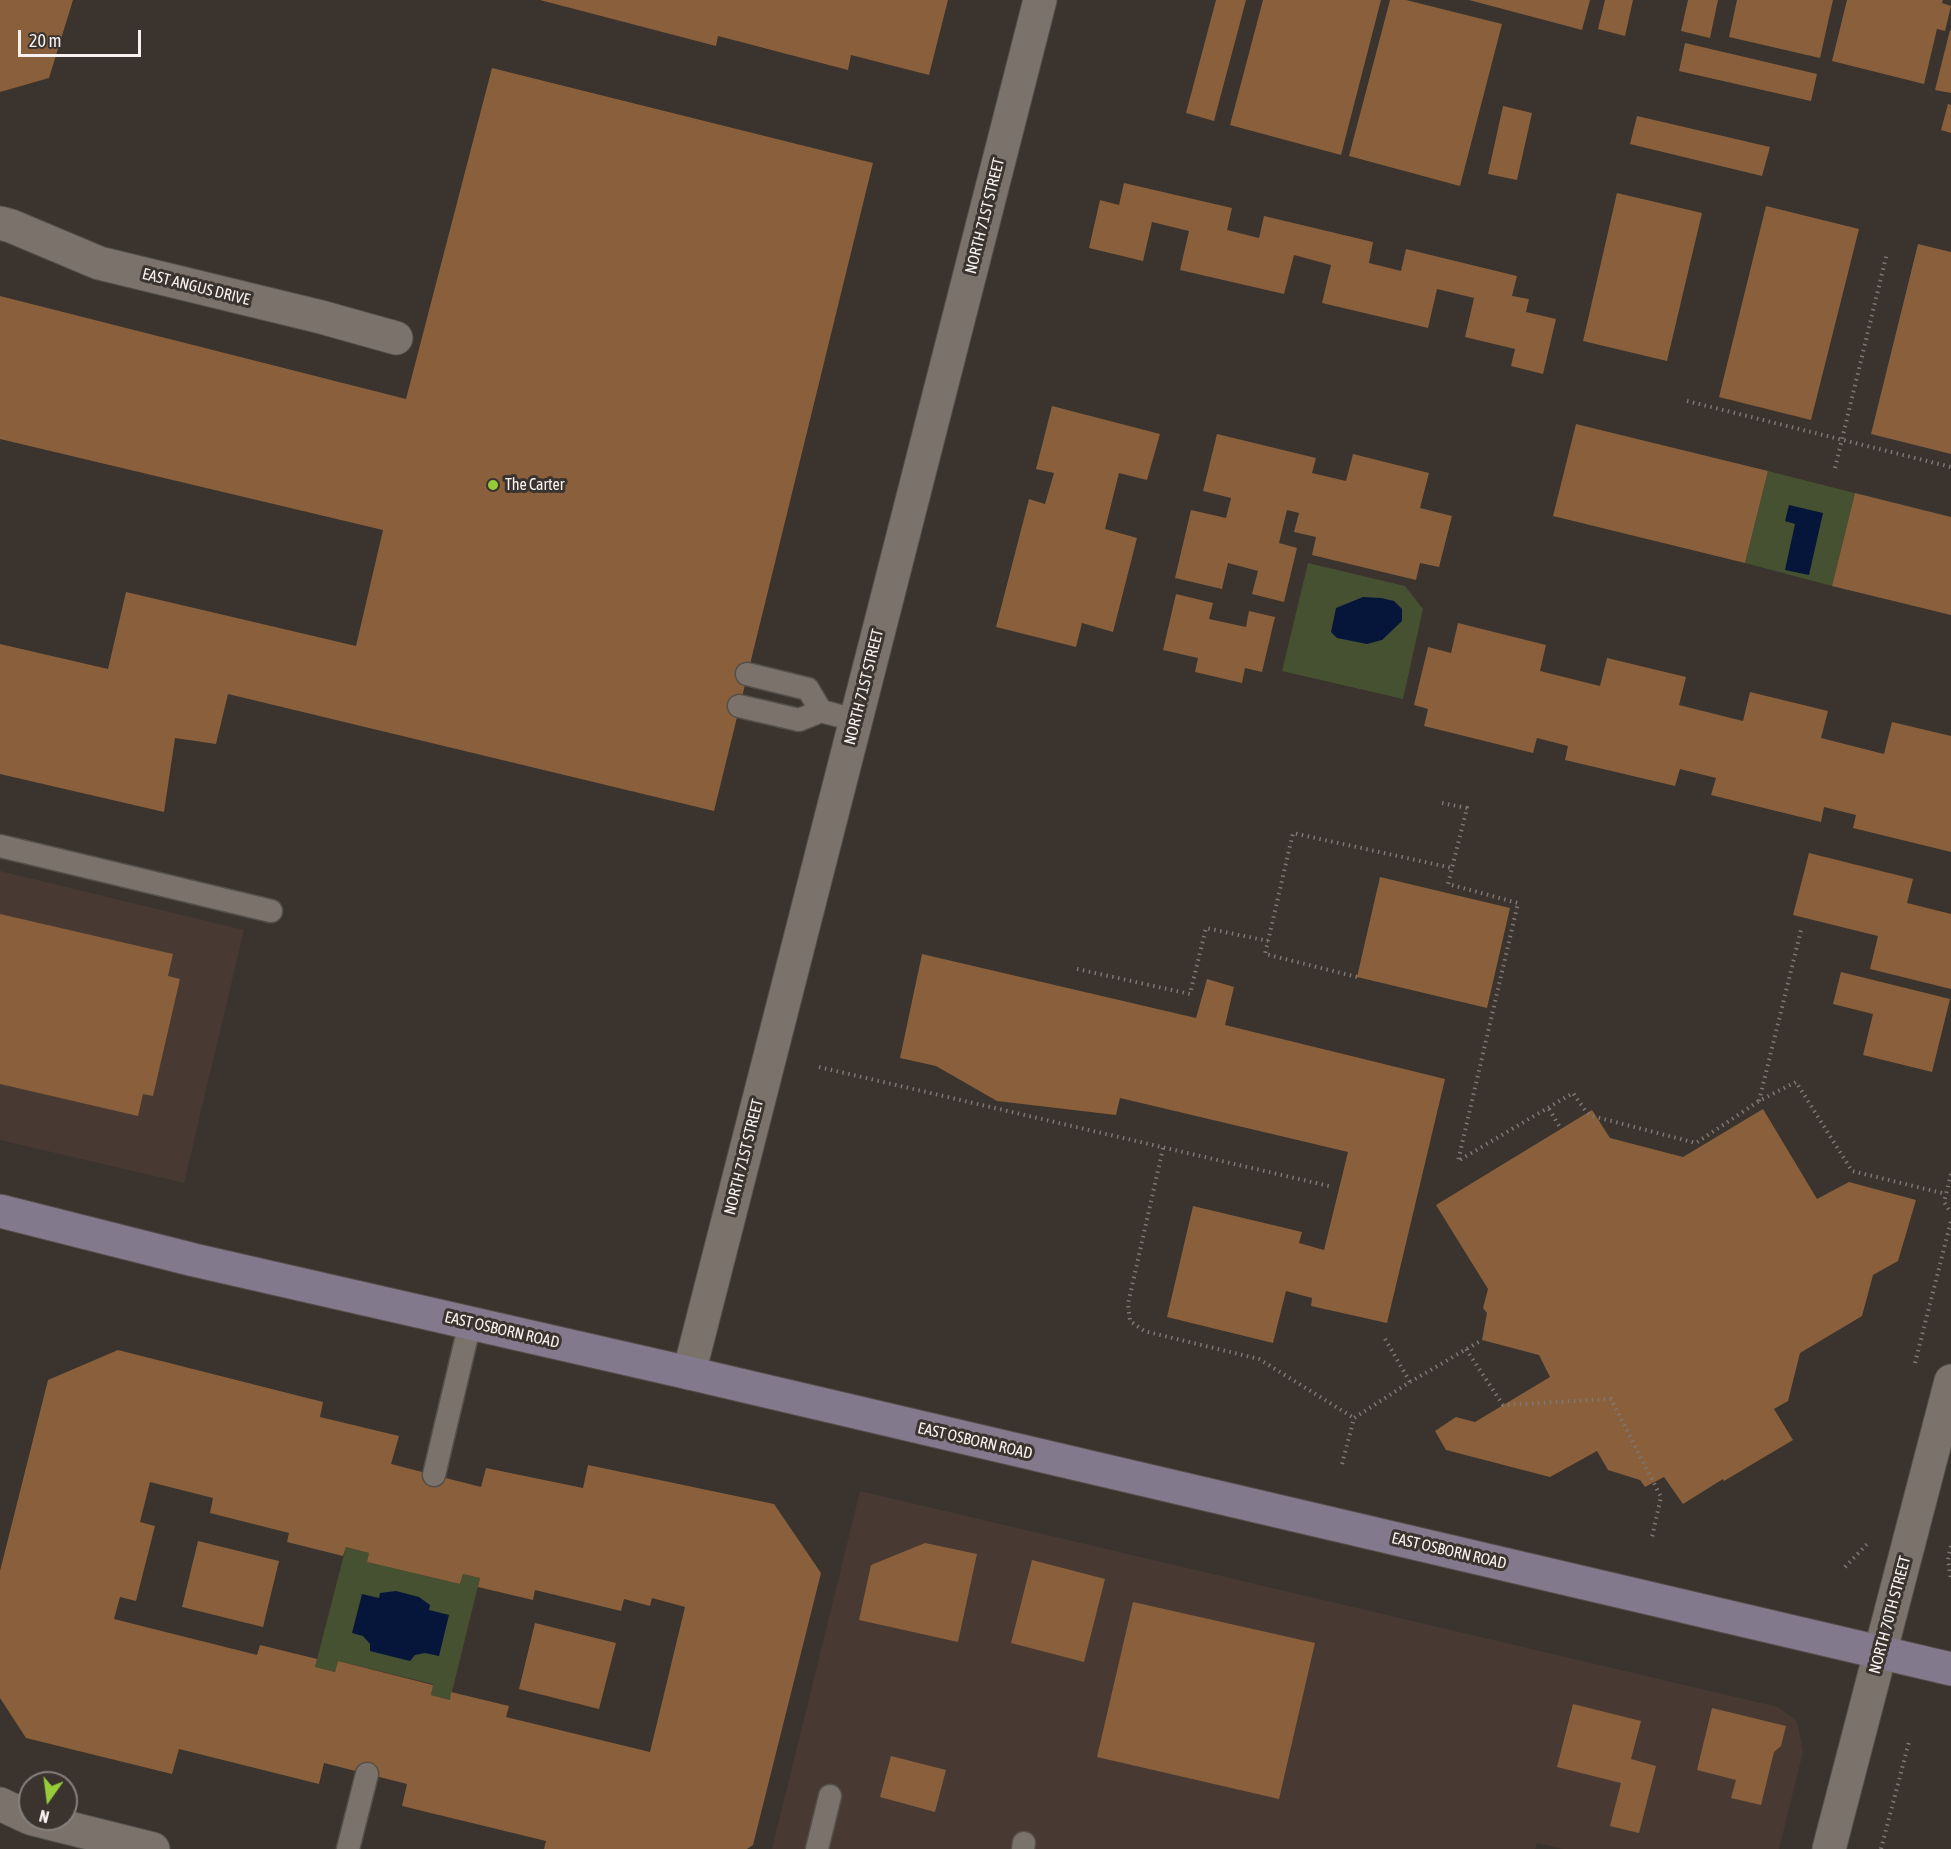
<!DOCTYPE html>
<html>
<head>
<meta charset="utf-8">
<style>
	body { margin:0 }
	#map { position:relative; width:1951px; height:1849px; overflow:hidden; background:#3b332e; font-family:"Asap Condensed",sans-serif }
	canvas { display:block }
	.north { position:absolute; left:18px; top:1771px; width:60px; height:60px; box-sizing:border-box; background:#3b332e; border:2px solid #867f7b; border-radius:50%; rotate:194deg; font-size:16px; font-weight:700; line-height:24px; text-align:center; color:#f7f2ef }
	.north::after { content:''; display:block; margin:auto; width:21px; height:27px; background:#96cc3a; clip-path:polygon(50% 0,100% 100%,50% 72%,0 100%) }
	.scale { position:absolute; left:18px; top:30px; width:123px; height:27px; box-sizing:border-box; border:3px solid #f7f2ef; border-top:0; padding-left:8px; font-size:18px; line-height:21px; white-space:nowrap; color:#f7f2ef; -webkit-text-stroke:4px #3b332e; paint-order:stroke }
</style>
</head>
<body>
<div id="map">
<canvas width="1951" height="1849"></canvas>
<div class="north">N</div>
<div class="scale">20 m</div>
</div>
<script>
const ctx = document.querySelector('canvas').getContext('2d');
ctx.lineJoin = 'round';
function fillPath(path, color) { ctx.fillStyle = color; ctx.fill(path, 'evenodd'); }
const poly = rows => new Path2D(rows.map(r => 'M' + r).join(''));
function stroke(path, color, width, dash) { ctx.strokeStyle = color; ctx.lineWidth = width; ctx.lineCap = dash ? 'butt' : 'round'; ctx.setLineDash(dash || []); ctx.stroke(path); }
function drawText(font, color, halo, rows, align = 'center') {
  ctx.font = font + ' "Asap Condensed",sans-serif'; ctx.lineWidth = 6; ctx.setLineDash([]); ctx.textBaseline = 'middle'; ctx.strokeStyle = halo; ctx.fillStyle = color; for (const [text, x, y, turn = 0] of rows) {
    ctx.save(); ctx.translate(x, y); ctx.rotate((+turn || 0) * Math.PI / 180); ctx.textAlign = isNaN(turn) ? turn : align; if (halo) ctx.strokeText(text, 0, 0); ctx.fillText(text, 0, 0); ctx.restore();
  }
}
const built = poly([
	[0,871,244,930,184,1183,0,1140],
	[860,1491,1778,1707,1797,1721,1803,1752,1779,1849,1563,1849,1537,1843,1535,1849,772,1849]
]);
const green = poly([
	[1768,471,1855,493,1832,586,1745,563],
	[1308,563,1405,586,1423,609,1403,699,1282,671],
	[346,1547,369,1553,367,1562,460,1584,463,1574,480,1578,450,1700,431,1695,433,1684,338,1661,335,1672,315,1667]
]);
const water = poly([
	[1789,505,1823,513,1809,575,1785,570,1795,524,1785,521],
	[1363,597,1381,598,1394,601,1402,609,1402,621,1382,640,1367,644,1337,638,1331,632,1336,608],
	[396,1591,419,1597,430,1605,429,1610,449,1615,439,1656,425,1653,415,1655,410,1661,370,1651,370,1644,363,1636,352,1633,362,1594,379,1598,380,1593]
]);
const building = poly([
	[0,0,73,0,49,78,0,92],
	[540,0,948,0,929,75,851,55,848,70,718,36,716,46],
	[1216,0,1246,0,1214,121,1186,113],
	[1263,0,1381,0,1341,155,1230,125],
	[1390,0,1406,0,1502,24,1460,186,1349,156],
	[1469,0,1590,0,1582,30],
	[1605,0,1633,0,1625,36,1598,29],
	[1688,0,1718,0,1710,38,1681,31],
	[1737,0,1833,0,1820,58,1729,37],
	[1847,0,1943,0,1942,3,1951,6,1945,31,1937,29,1924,84,1832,61],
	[1950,30,1951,31,1951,93,1935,90],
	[1685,43,1817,74,1811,101,1679,71],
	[492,68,873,163,714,811,228,694,216,744,175,738,164,812,0,774,0,644,108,669,126,592,356,646,383,530,0,439,0,296,406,399],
	[1948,104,1951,105,1951,133,1941,130],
	[1503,106,1532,113,1517,180,1488,174],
	[1637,116,1770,147,1762,176,1630,144],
	[1124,183,1232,208,1227,230,1259,238,1264,216,1373,242,1369,263,1401,271,1406,249,1517,276,1512,296,1529,299,1526,312,1556,319,1543,374,1511,366,1515,349,1465,337,1474,298,1437,289,1428,328,1322,303,1331,265,1294,255,1284,294,1180,270,1189,231,1152,222,1143,261,1089,248,1100,200,1119,205],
	[1617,193,1702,213,1667,361,1583,341],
	[1766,206,1859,229,1811,420,1719,397],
	[1918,244,1951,252,1951,454,1871,434],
	[1052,406,1160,434,1147,480,1119,473,1105,529,1137,538,1113,632,1082,623,1076,647,996,627,1029,499,1045,504,1054,473,1036,469],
	[1576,424,1768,471,1745,563,1553,516],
	[1217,434,1316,458,1312,473,1346,481,1353,454,1429,473,1420,508,1452,516,1439,567,1420,563,1416,580,1312,555,1316,537,1294,532,1299,513,1287,510,1279,543,1297,548,1284,602,1252,594,1258,571,1228,563,1222,589,1175,578,1191,510,1226,518,1231,498,1203,491],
	[1855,493,1951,517,1951,615,1832,586],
	[1176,594,1213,603,1209,619,1246,627,1249,611,1275,617,1262,672,1245,668,1242,683,1195,672,1198,658,1163,650],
	[1458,623,1546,645,1540,671,1600,686,1607,658,1686,677,1679,705,1743,721,1750,692,1828,711,1821,738,1884,754,1892,722,1951,736,1951,852,1853,828,1856,815,1824,807,1821,822,1711,795,1716,778,1680,769,1675,786,1565,760,1568,746,1537,738,1533,753,1424,726,1428,709,1414,705,1428,647,1451,653],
	[1809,853,1913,879,1907,903,1951,914,1951,989,1870,969,1878,936,1793,915],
	[1380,877,1510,908,1487,1008,1357,977],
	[0,914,173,954,168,976,180,979,153,1096,143,1094,138,1116,0,1084],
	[922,954,1196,1018,1207,979,1234,987,1225,1025,1445,1079,1387,1323,1311,1306,1312,1298,1286,1291,1273,1343,1167,1317,1193,1206,1302,1232,1299,1243,1324,1250,1348,1152,1120,1098,1116,1115,997,1101,936,1066,900,1058],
	[1841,972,1950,999,1932,1072,1863,1055,1873,1014,1833,1004],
	[1763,1109,1817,1199,1849,1182,1916,1200,1898,1261,1873,1275,1862,1316,1800,1353,1788,1401,1774,1409,1793,1440,1724,1481,1723,1479,1683,1504,1664,1477,1645,1487,1640,1480,1608,1470,1597,1451,1550,1477,1446,1450,1435,1431,1456,1417,1475,1422,1550,1377,1539,1355,1482,1340,1487,1313,1483,1308,1488,1289,1436,1205,1592,1110,1610,1138,1683,1157],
	[118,1350,323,1402,320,1417,399,1436,391,1464,481,1487,486,1468,583,1488,588,1465,774,1504,821,1573,753,1845,747,1849,544,1849,546,1841,402,1806,407,1784,324,1763,319,1784,179,1749,172,1774,26,1738,0,1698,0,1571,48,1380],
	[150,1482,213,1498,210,1513,289,1533,287,1542,343,1556,346,1547,369,1553,367,1562,460,1584,463,1574,480,1578,478,1587,533,1600,535,1590,621,1611,624,1599,650,1606,652,1598,685,1607,650,1752,506,1717,509,1706,451,1692,450,1700,431,1695,433,1685,338,1661,335,1672,315,1667,317,1659,260,1645,257,1655,114,1619,120,1597,136,1601,155,1526,140,1522],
	[198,1541,279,1561,263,1627,182,1607],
	[925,1543,977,1554,958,1642,859,1620,871,1565],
	[1032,1560,1105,1579,1084,1662,1011,1643],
	[1133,1602,1315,1643,1279,1799,1097,1757],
	[535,1623,616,1643,599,1709,519,1689],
	[1573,1704,1641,1721,1631,1759,1656,1766,1639,1833,1610,1826,1621,1783,1557,1767],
	[1712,1708,1786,1726,1781,1746,1774,1752,1761,1805,1731,1798,1736,1780,1697,1770],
	[891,1756,946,1770,935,1812,880,1797]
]);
const path = poly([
	[1687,401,1951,467],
	[1835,468,1887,253],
	[1442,803,1467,808,1448,884,1518,903,1458,1161,1573,1093,1587,1113,1592,1116,1696,1143,1759,1101,1796,1082,1852,1171,1946,1194],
	[1077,969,1190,994,1206,928,1268,941],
	[1357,977,1265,954,1293,833,1452,868],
	[819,1067,1333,1187],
	[1759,1101,1801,930],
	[1549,1109,1561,1129],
	[1163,1148,1128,1304,1130,1321,1144,1331,1259,1359,1354,1418],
	[1951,1174,1944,1202,1951,1213],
	[1385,1339,1410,1382],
	[1466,1349,1503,1405,1611,1399,1661,1497,1652,1537],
	[1915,1363,1951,1221],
	[1342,1464,1354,1418,1410,1382,1482,1340],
	[1951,1546,1948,1560,1951,1580],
	[1845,1567,1869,1542],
	[1881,1849,1909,1742]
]);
const service = poly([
	[747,674,808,689,821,711],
	[739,706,799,720,821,711,855,720],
	[0,846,271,911],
	[434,1475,470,1323],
	[348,1849,367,1774],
	[817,1849,830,1796],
	[1023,1849,1024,1843]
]);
const minor = poly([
	[0,223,11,226,99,263,321,317,396,338],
	[689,1373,1040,0],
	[0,1804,30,1818],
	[33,1819,153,1849],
	[1829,1849,1951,1381]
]);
const secondary = poly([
	[0,1211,194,1260,689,1373,1951,1669]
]);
const markers = [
	[493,485,6,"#96cc3a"]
];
const streetNames = [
	["NORTH 71ST STREET",985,216,-76],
	["EAST ANGUS DRIVE",196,287,14],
	["NORTH 71ST STREET",864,687,-76],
	["NORTH 71ST STREET",744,1157,-76],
	["EAST OSBORN ROAD",502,1330,13],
	["EAST OSBORN ROAD",975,1441,13],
	["EAST OSBORN ROAD",1449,1551,13],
	["NORTH 70TH STREET",1890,1615,-75]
];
const poiNames = [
	["The Carter",505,485]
];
fillPath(built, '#483a32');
fillPath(green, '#455130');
fillPath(water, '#05163a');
fillPath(building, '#89603b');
stroke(service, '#554f4a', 25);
stroke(minor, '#554f4a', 35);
stroke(secondary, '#554f4a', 35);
stroke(path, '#7e7773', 4, [1.5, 4.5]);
stroke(service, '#7b726c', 22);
stroke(minor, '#7b726c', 33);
stroke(secondary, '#83798d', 33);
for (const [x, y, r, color] of markers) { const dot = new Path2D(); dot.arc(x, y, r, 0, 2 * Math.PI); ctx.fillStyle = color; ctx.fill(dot); stroke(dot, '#3b332e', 2); }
drawText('16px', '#f7f2ef', '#3b332e', streetNames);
drawText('16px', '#f7f2ef', '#3b332e', poiNames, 'left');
</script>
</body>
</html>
